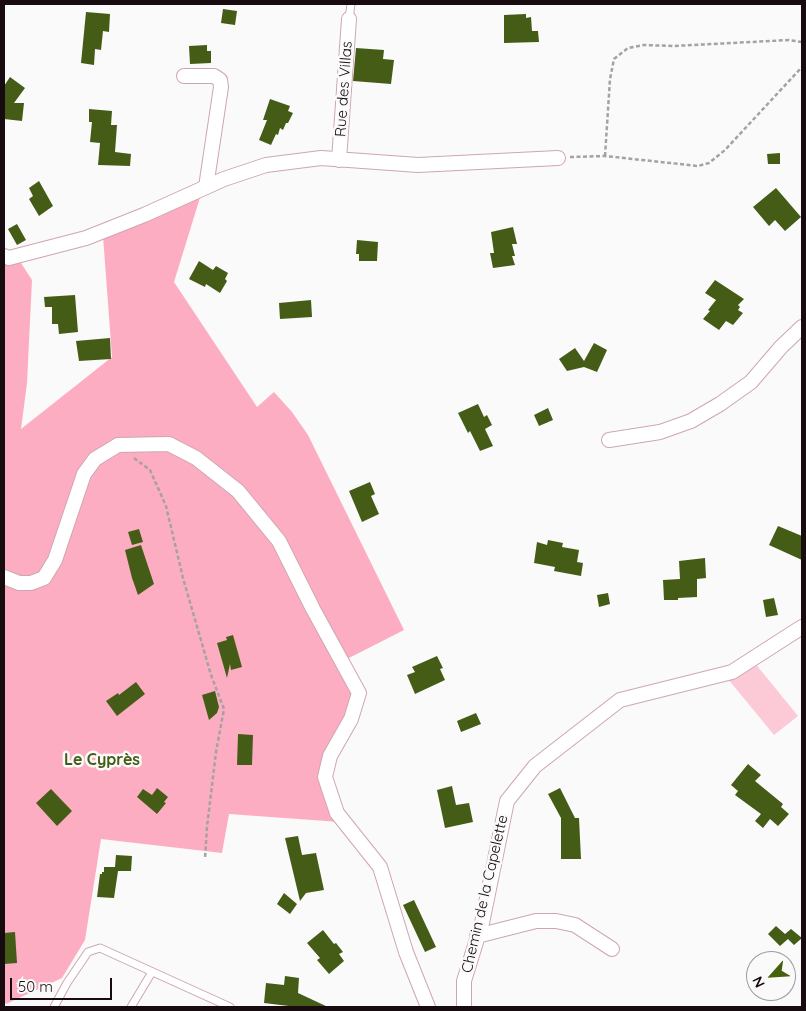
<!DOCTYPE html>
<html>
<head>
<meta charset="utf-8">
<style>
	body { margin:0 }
	#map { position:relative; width:806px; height:1011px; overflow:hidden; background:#fafafa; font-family:Quicksand,sans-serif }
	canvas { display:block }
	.frame { position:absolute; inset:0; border:5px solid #180b0f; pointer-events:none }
	.north { position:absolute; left:746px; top:951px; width:50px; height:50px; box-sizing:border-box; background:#fafafa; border:1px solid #a09a9c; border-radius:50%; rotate:244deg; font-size:14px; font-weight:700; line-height:20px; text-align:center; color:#180b0f }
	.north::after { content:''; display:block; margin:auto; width:18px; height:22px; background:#46600e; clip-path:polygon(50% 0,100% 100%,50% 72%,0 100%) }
	.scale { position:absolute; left:10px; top:978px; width:102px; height:22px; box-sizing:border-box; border:2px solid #180b0f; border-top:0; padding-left:6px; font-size:15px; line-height:18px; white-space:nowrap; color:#180b0f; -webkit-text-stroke:4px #fafafa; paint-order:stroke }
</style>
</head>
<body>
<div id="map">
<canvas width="806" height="1011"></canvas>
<div class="frame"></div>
<div class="north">N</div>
<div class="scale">50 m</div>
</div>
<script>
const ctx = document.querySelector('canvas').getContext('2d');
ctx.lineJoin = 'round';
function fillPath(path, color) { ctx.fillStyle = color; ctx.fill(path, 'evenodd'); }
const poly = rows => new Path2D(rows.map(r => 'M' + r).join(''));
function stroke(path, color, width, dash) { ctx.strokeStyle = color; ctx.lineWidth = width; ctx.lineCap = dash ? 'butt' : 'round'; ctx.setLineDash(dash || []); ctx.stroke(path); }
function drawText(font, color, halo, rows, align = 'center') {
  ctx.font = font + ' Quicksand,sans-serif'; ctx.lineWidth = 5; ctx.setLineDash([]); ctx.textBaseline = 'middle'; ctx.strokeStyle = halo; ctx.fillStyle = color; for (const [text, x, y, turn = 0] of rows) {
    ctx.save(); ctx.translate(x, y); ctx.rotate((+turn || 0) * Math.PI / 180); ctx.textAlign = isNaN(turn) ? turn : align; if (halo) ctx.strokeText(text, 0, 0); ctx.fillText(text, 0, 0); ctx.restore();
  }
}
const green = poly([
	[754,662,798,716,774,735,728,679]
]);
const forest = poly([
	[202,191,174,282,257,407,274,392,292,412,308,435,404,630,343,661,359,709,327,768,340,822,229,814,222,853,101,839,85,940,62,978,6,1004,4,1002,4,255,17,257,32,280,27,383,21,429,112,357,103,236]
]);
const building = poly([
	[223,9,237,11,235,25,221,23],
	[86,12,110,14,109,32,103,31,101,50,95,49,94,65,81,63],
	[526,14,526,18,531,17,532,31,538,31,539,42,504,43,504,15],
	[207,45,207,51,211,51,211,63,190,64,189,46],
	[356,48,384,50,383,59,394,60,391,84,353,81],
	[10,77,25,88,14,103,24,103,22,121,4,119,4,86],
	[270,99,290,106,288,111,293,113,288,123,286,123,283,130,280,128,278,135,276,134,271,145,259,140,267,120,263,120],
	[89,109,112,111,111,125,117,125,115,152,131,154,130,166,98,165,100,143,90,142,92,122,89,122],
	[780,153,780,164,768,164,767,154],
	[39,181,53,206,39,216,29,199,33,196,29,188],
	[776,188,801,217,785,231,775,220,769,226,753,207],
	[17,224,26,240,17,245,8,229],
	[513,227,517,244,512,244,515,256,512,256,515,265,493,268,490,253,494,253,491,232],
	[357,240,378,242,377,261,359,261,359,254,356,254],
	[199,261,213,270,216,266,228,273,225,279,227,281,220,293,206,284,205,287,189,279],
	[715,280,744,299,738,305,740,307,738,310,743,313,733,325,726,321,719,330,703,319,710,311,708,310,716,300,705,293],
	[75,295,78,332,59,334,58,324,52,324,52,307,45,307,44,297],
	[311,300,312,317,280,319,279,303],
	[110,338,111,359,79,361,76,341],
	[594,343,607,350,597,372,584,367,567,371,559,359,575,348,584,361],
	[478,404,484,417,487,415,492,425,485,429,493,446,480,451,470,431,468,433,458,413],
	[548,408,553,420,539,426,534,415],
	[370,482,375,494,371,496,379,514,362,522,349,491],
	[778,526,802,536,802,560,769,545],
	[139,529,143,542,132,545,128,532],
	[548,540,563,543,562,547,579,550,577,562,583,563,581,576,554,571,555,567,534,563,537,542,547,545],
	[141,545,154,584,138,595,132,578,125,550],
	[705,558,706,578,697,579,697,597,678,598,678,600,664,600,663,580,680,579,679,561],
	[608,593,610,604,599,607,597,595],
	[774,598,778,615,766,617,763,600],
	[233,635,242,667,231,670,230,664,227,678,217,643,227,640,226,637],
	[437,656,443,668,440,669,445,680,415,694,407,675,415,672,412,667],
	[136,682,145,694,117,716,106,701,118,693,119,695],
	[215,691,219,707,217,713,209,720,202,695],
	[476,713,481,724,461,732,457,721],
	[238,734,253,735,252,765,237,765],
	[748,764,761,775,755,781,783,804,781,807,789,814,778,826,770,819,763,828,755,821,761,814,735,795,738,791,731,785],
	[452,786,456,805,469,803,473,822,445,828,437,790],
	[157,788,168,797,164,802,166,803,157,814,137,797,143,789,152,795],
	[560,788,575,818,579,818,581,859,561,859,561,818,548,794],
	[51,789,72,811,57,826,36,803],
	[298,836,302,855,316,853,324,890,306,893,300,901,285,838],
	[116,855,132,856,131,871,118,871,114,898,97,897,100,874,102,874,102,872,104,872,104,867,115,867],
	[284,893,297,904,290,914,277,904],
	[414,900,436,947,425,952,403,905],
	[776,926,785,934,791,929,802,938,794,945,788,939,780,946,768,934],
	[323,930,334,944,336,943,343,952,339,954,344,961,329,974,317,960,320,958,307,943],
	[15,932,17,963,4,964,4,933],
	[285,976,299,978,298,993,328,1007,297,1007,264,1003,266,983,284,985]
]);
const path = poly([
	[605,156,610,79,614,59,628,48,644,45,674,46,789,40,802,42],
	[570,157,605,156,698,166,709,163,725,150,802,67],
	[134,458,150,470,166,506,183,578,211,675,224,709,216,752,207,827,205,859]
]);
const service = poly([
	[349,19,351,4],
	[54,1007,67,983,88,952,100,948,230,1007],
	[131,1007,152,972]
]);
const minor = poly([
	[184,76,214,76,220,80,221,87,206,187],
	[339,160,349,19],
	[4,256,9,258,86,238,144,215,224,179,266,165,321,158,418,165,558,158],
	[609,440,660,432,691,421,720,404,751,382,781,347,802,327],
	[4,577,19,583,31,583,44,578,55,560,84,474,95,459,118,445,169,444,196,458,238,491,279,541,313,609,359,693,351,719,330,756,325,777,337,813,380,867,406,952,428,1007],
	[477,936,536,921,556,921,575,925,612,949],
	[464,1007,464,981,482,923,507,801,535,766,620,700,732,672,802,627]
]);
const streetNames = [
	["Rue des Villas",344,89,-86],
	["Chemin de la Capelette",485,894,-77]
];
const neighbourhoodNames = [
	["Le Cyprès",102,760]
];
fillPath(green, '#fccad6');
fillPath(forest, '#fdadc2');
fillPath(building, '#455c17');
stroke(service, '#cea6b0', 9);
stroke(minor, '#cea6b0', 16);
stroke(path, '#a6a1a3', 2.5, [4, 2.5]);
stroke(service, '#fff', 7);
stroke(minor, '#fff', 14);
drawText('15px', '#180b0f', '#fafafa', streetNames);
drawText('bold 16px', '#435b13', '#fafafa', neighbourhoodNames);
</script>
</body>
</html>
